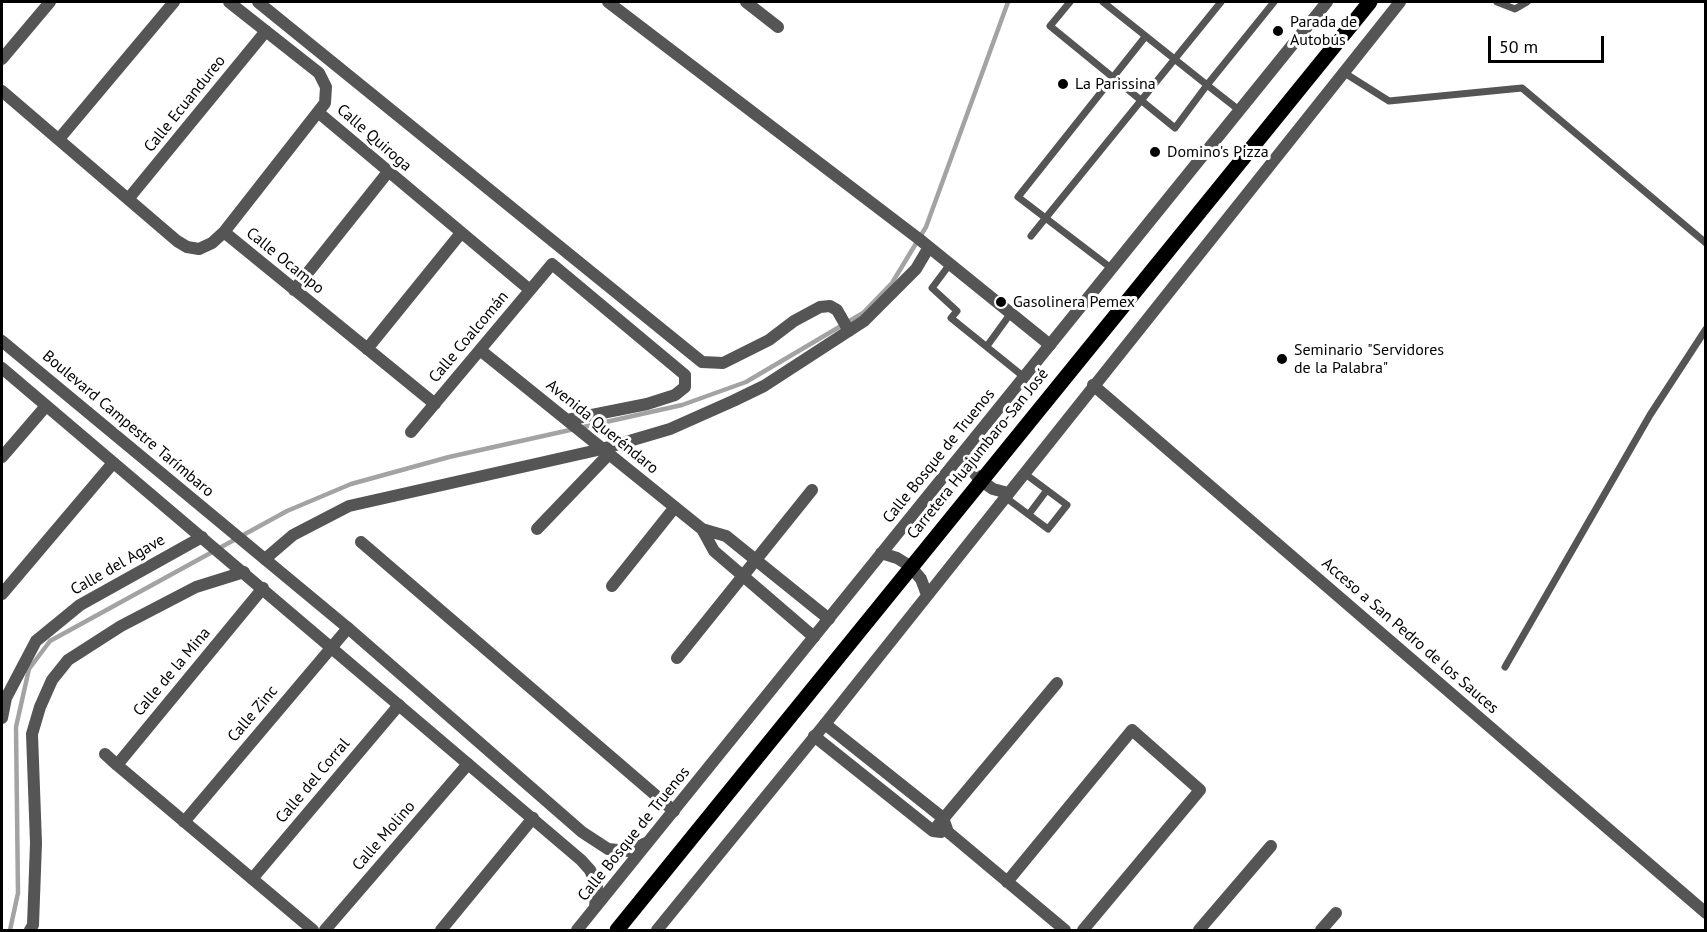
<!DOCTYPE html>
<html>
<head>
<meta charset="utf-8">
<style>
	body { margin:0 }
	#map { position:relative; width:1707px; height:932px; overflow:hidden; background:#fff; font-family:"PT Sans",sans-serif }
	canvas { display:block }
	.frame { position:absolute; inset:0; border:3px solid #000; pointer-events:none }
	.scale { position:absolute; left:1488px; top:36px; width:116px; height:27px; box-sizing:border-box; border:3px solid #000; border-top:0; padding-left:8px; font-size:18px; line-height:21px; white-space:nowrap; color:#000; -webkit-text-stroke:4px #fff; paint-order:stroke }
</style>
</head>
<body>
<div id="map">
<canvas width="1707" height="932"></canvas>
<div class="frame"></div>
<div class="scale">50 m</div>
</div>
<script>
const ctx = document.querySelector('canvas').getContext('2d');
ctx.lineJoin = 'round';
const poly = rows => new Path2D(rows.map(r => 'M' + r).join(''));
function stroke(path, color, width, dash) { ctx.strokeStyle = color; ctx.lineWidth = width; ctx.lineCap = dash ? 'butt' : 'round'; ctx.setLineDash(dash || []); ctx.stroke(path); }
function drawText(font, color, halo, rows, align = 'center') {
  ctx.font = font + ' "PT Sans",sans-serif'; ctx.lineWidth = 6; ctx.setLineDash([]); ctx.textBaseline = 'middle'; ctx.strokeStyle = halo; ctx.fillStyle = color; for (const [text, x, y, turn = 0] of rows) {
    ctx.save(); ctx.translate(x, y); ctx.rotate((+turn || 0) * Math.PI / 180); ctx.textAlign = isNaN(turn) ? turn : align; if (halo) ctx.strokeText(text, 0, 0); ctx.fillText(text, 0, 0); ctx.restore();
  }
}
const stream = poly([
	[10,930,18,893,16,727,29,669,50,641,287,511,351,484,449,457,682,405,746,382,863,313,892,283,926,227,1008,2]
]);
const service = poly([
	[1070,2,1050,26,1175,128,1207,85,1103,2],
	[1497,2,1515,9,1527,2],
	[1343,72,1389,101,1522,88,1706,243],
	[1239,110,1207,85,1274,2],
	[1031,236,1221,2],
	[950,264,932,288,957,311,951,318,1024,377],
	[1111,268,1018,197,1145,37],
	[987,346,1011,313],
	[1005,497,1048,529,1067,505,1024,473],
	[1029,514,1047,490],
	[1505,667,1650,415,1706,329]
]);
const minor = poly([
	[258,2,702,362,723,363,769,340,794,321,820,307,830,306,837,310,849,331],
	[608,2,919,239,1050,345],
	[746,2,778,27],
	[2,59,50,2],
	[2,91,177,241,187,247,199,249,212,243,224,232,325,103,326,87,319,73,229,2],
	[319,113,530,290],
	[59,139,174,2],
	[129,198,266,31],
	[224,232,435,404],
	[294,290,388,172],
	[367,349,461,233],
	[480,350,702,529,726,536,829,619],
	[1093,385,1706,913],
	[411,432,552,264,685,375,685,387,675,395,647,404,567,420],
	[2,457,46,406],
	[537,529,609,454],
	[702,529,714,551,814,637],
	[361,542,674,811],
	[265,559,293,535,349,506,602,449,670,429,733,401,764,386,864,321,916,269,929,247],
	[612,586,675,507],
	[2,594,113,463],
	[677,658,812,490],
	[2,718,6,698,36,641,80,605,202,537],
	[825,724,943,818,948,832,1065,930],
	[814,736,933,831,941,832],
	[105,754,117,765,263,588],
	[117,765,313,930],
	[184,822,348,628],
	[933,831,1057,683],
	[252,879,399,705],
	[1007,882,1132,730,1200,790,1083,930],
	[30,930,33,925,36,843,32,734,40,707,52,680,68,660,121,626,196,587,244,572],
	[325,930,468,764],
	[441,930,533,818],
	[1199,930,1271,846],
	[1321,930,1336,913]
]);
const tertiary = poly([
	[2,341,348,628,582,832,608,849,628,851,646,843],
	[2,368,581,860,590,870,597,886,595,907],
	[964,453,970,468,980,480,993,489,1008,493],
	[881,553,897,558,910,566,921,579,927,595],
	[577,930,1327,2],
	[657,930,825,724,1400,2]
]);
const primary = poly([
	[617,930,1370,2]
]);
const markers = [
	[1278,31,6,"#000"],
	[1063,84,6,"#000"],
	[1155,152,6,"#000"],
	[1001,302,6,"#000"],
	[1282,359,6,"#000"]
];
const poiNames = [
	["Parada de",1290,22],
	["Autobús",1290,40],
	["La Parissina",1075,84],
	["Domino's Pizza",1167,152],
	["Gasolinera Pemex",1013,302],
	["Seminario \"Servidores",1294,350],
	["de la Palabra\"",1294,368]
];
const streetNames = [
	["Calle Ecuandureo",185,104,-51],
	["Calle Quiroga",374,138,41],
	["Calle Ocampo",285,261,39],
	["Calle Coalcomán",469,337,-50],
	["Boulevard Campestre Tarímbaro",128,424,40],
	["Avenida Queréndaro",602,427,39],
	["Carretera Huajumbaro-San José",978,454,-51],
	["Calle Bosque de Truenos",939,456,-51],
	["Calle del Agave",118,565,-30],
	["Acceso a San Pedro de los Sauces",1410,636,41],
	["Calle de la Mina",172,672,-50],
	["Calle Zinc",253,714,-50],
	["Calle del Corral",313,781,-50],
	["Calle Bosque de Truenos",634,834,-51],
	["Calle Molino",384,836,-49]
];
stroke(stream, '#a3a3a3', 4.5);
stroke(service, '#555', 7);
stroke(minor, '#555', 12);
stroke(tertiary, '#555', 12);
stroke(primary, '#000', 15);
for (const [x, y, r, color] of markers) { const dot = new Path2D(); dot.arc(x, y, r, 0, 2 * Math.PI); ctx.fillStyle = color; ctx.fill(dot); stroke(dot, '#fff', 2); }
drawText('16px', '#000', '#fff', poiNames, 'left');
drawText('16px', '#000', '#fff', streetNames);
</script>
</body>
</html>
